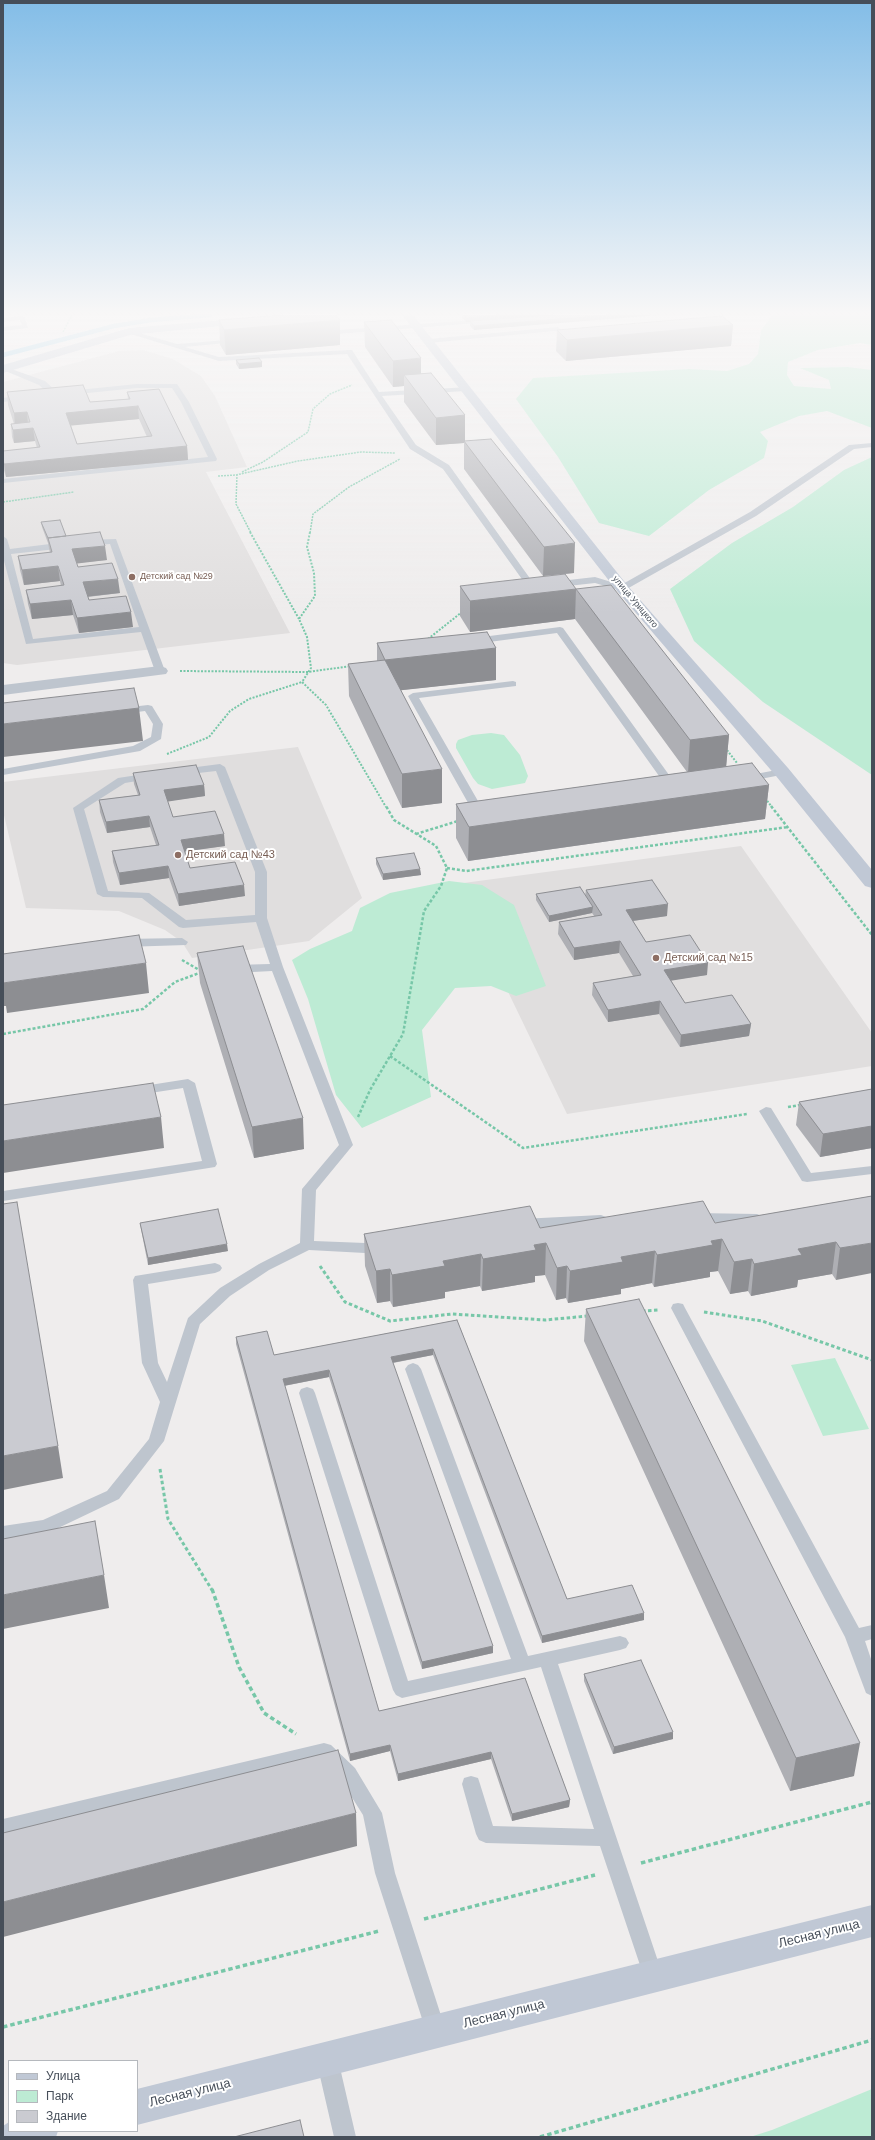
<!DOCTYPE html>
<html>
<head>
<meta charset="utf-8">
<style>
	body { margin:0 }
	#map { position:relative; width:875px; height:2140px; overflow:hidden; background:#efeded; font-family:Arial,sans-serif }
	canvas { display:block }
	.frame { position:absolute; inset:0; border:4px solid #464e59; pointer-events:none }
	.legend { position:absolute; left:8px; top:2060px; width:130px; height:72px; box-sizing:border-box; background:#fff; border:1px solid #b5b8bd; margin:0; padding:5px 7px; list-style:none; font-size:12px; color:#464e59 }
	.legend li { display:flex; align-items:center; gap:8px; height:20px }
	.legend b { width:20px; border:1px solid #b5b8bd }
</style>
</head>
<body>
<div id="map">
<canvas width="875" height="2140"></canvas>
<div class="frame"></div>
<ul class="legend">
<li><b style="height:5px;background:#c0c8d5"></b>Улица</li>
<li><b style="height:11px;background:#bdebd4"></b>Парк</li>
<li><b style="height:11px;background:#cacbd1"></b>Здание</li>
</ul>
</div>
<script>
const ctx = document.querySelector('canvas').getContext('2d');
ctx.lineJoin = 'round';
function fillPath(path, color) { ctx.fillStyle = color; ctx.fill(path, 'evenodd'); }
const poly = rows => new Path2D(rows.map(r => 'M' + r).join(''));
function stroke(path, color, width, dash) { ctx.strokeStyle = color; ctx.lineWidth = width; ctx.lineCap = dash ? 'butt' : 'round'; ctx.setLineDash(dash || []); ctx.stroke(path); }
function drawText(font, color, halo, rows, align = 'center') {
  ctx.font = font + ' Arial,sans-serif'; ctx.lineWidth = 4; ctx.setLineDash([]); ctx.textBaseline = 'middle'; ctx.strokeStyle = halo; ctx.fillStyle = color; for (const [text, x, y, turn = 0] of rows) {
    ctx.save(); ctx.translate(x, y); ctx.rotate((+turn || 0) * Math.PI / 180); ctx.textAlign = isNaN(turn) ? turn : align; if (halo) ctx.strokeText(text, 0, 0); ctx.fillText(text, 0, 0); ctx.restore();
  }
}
const education = poly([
	[143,350,173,359,201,376,215,396,247,467,206,472,290,633,17,665,3,663,3,382,119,351],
	[298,747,362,898,309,941,192,958,182,942,165,930,119,911,26,908,3,811,3,782],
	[741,846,872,1033,872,1066,567,1114,456,884]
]);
const green = poly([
	[773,315,872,315,872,345,860,343,818,350,788,362,787,375,794,386,831,389,829,380,800,368,848,367,872,370,872,428,827,411,799,416,760,432,768,441,764,458,709,490,649,536,599,523,558,457,516,399,533,378,689,369,727,371,749,364,758,354,761,330],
	[872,457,872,775,763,702,694,641,670,589,732,543,793,507,844,470],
	[491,733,504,735,520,755,528,776,525,783,492,789,478,784,473,778,456,748,456,744,458,740,472,735],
	[449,881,482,885,514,905,546,986,516,996,491,986,455,988,422,1030,431,1097,362,1128,336,1095,308,999,292,960,310,949,352,931,360,908,390,893],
	[835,1358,869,1429,823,1436,791,1365],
	[872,2089,872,2137,750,2137,772,2130]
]);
const stream = poly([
	[3,355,114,326,151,320,210,315]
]);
const pathFar4 = poly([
	[63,332,72,315],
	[242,472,263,462,308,432,313,409,330,394,352,385],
	[237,474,236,504,251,533],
	[218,476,236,475,298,461,361,452,395,453],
	[3,502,74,492],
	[310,533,313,514,349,487,400,459]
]);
const pathFar3 = poly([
	[250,532,299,619],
	[310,532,307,547,314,573,315,596,299,619,307,637,311,668,302,682,326,705,386,807],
	[428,639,462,612],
	[180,671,308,672,351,666],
	[727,750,737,763],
	[167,754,209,737,230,711,249,699,302,682],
	[765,798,772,807]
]);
const pathFar2 = poly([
	[771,806,872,935],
	[416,834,458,821],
	[447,868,466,871,788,827],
	[182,960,201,971],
	[3,1034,143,1009,175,982,202,972],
	[390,1056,523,1148,747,1114],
	[788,1107,800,1105],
	[358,1117,370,1090,403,1034,424,911,441,886,447,868,436,846,394,820,386,806]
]);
const pathFar1 = poly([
	[320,1266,345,1302,390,1321,452,1314,545,1320,588,1316],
	[642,1311,659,1310],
	[704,1312,762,1321,872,1360],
	[160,1469,168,1519,212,1590]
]);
const path = poly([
	[212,1589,239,1667,264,1713,296,1734],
	[641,1863,872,1802],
	[424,1919,595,1875],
	[3,2027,379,1931],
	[540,2137,872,2040]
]);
const lane = poly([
	[22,316,25,318,28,328,3,331,3,327,22,325,20,320,3,322,3,318,22,316],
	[488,319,490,320,490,322,338,334,335,332,338,330,488,319],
	[558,327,572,341,572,343,568,343,556,331,428,343,424,341,428,339,558,327],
	[129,330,177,344,239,339,241,340,237,342,185,347,219,357,349,350,352,350,379,392,469,387,469,391,466,391,382,396,416,445,449,465,534,584,595,577,621,585,750,512,849,445,872,443,872,447,854,449,756,516,625,590,622,591,595,583,532,590,529,589,443,469,410,449,347,354,219,361,127,333,127,331,129,330],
	[3,366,45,381,59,394,52,396,39,385,3,370,3,366],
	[137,384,177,384,189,402,217,459,216,461,3,483,3,479,208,457,181,402,172,388,137,388,68,395,64,393,68,391,137,384],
	[25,395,29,397,28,399,3,402,3,398,25,395],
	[3,536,7,539,10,549,66,542,70,545,66,548,11,554,33,639,139,627,110,544,86,546,82,543,86,540,116,539,165,671,163,673,157,673,155,671,141,632,26,644,3,557,3,536],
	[560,627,563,628,677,786,678,788,677,790,669,790,557,633,474,644,469,641,474,638,560,627],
	[513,681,516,682,516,686,419,698,486,815,481,818,476,817,408,696,413,693,513,681],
	[148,705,152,706,163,724,161,739,140,751,3,775,3,769,133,746,151,737,153,724,145,711,122,714,117,711,122,708,148,705],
	[220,764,225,767,267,872,267,918,283,967,353,1145,316,1190,314,1241,365,1243,381,1240,386,1242,388,1245,386,1248,365,1253,309,1250,269,1270,230,1296,200,1324,164,1441,119,1499,52,1531,3,1540,3,1526,43,1520,107,1491,149,1439,160,1402,142,1363,133,1280,135,1276,215,1263,220,1265,222,1268,220,1271,215,1273,148,1284,158,1363,167,1382,188,1318,220,1288,259,1264,300,1243,302,1189,339,1145,272,971,234,973,228,969,234,965,270,964,256,922,183,928,179,927,142,898,103,897,97,894,73,808,118,778,151,773,155,774,156,776,155,778,125,783,84,809,108,891,149,893,186,920,255,915,255,872,216,771,181,775,176,772,181,769,220,764],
	[782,769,787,772,786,774,745,782,740,779,745,776,782,769],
	[182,938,188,942,186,945,124,947,118,943,124,939,182,938],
	[188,1079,195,1083,217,1164,215,1167,3,1201,3,1191,202,1161,183,1088,137,1095,130,1091,137,1087,188,1079],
	[766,1107,771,1108,811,1173,872,1166,872,1174,807,1182,802,1181,759,1111,766,1107],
	[695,1213,757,1214,762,1216,764,1219,762,1222,757,1224,690,1221,688,1218,690,1215,695,1213],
	[601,1215,606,1217,608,1220,606,1223,521,1229,516,1227,514,1224,516,1221,521,1219,601,1215],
	[678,1303,683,1304,685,1308,859,1628,872,1625,872,1639,865,1641,872,1662,872,1696,866,1693,845,1637,671,1308,673,1304,678,1303],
	[413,1363,418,1365,421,1369,528,1656,620,1636,626,1638,629,1643,626,1648,620,1650,558,1664,663,1976,660,1983,653,1986,646,1983,600,1846,486,1843,479,1840,476,1834,462,1784,464,1778,471,1776,478,1778,480,1784,493,1826,594,1829,541,1667,402,1698,396,1695,393,1690,299,1393,301,1389,307,1387,313,1389,315,1393,408,1681,511,1659,405,1369,408,1365,413,1363],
	[324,1743,331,1745,355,1768,382,1813,395,1873,446,2031,443,2038,436,2041,429,2038,426,2031,375,1873,363,1815,341,1780,321,1760,3,1837,3,1819,324,1743],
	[327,2049,334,2052,338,2059,356,2137,334,2137,316,2059,320,2052,327,2049]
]);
const street = poly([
	[160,666,166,668,168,671,166,674,3,695,3,685,160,666]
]);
const secondary = poly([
	[402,315,413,315,627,585,788,768,872,870,872,888,865,886,776,776,617,591,402,315],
	[248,318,252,319,254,321,252,323,130,335,3,373,3,365,129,328,248,318],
	[872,1905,872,1937,137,2125,137,2089,872,1905],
	[9,2122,9,2131,58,2131,56,2137,3,2137,3,2126,9,2122]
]);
const wall = poly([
	[462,315,549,315,466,322,462,317],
	[552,315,474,330,470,326,470,321],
	[219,320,340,320,340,345,226,355,220,345],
	[364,322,465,415,465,441,574,573,543,576,464,469,464,443,436,445,404,402,404,386,393,387,365,347],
	[733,325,731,346,566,361,556,351,557,330],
	[236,360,262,362,262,367,239,369,236,364],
	[7,392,90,402,128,399,127,392,187,446,188,460,6,477,3,467,3,451,37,448,35,441,14,443,12,437,11,424,14,424,8,405],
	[139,419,147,437,77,444,71,425],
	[41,522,66,536,107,560,76,563,78,567,120,593,88,597,89,600,133,627,79,633,73,615,32,619,28,604,26,590,61,586,60,581,24,585,20,570,18,556,50,553,48,543,42,527],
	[460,586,576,589,729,735,726,767,769,785,765,819,468,861,456,838,456,804,687,772,575,619,470,632,460,616],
	[377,643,496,648,496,680,401,690,442,803,402,808,349,696,348,664,377,661],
	[133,773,204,785,205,796,167,801,173,817,225,846,185,851,190,868,245,896,179,906,169,878,120,885,113,862,112,851,156,845,150,827,107,833,100,812,99,800,138,795,134,784],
	[376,858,420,869,421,875,383,880,376,864],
	[586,890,667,916,633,921,646,942,707,975,671,980,685,1003,751,1024,749,1036,680,1047,659,1014,608,1022,592,995,593,983,633,976,619,953,574,960,558,934,559,922,595,917,592,913,549,922,536,900,536,894,585,896],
	[197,953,304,1149,254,1158,200,983],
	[872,1089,872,1148,820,1157,796,1125,799,1102],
	[872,1196,836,1280,832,1274,798,1280,797,1287,751,1296,748,1291,730,1294,718,1271,710,1272,710,1277,654,1287,652,1283,621,1289,621,1294,568,1303,566,1298,556,1300,545,1275,535,1276,535,1282,482,1291,480,1286,445,1292,445,1298,393,1307,390,1301,377,1303,365,1266,364,1234,715,1223],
	[140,1223,228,1251,148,1265,141,1229],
	[586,1309,854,1776,790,1791,584,1341],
	[457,1320,567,1599,644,1620,542,1643,433,1355,393,1363,493,1653,422,1669,329,1377,284,1386,379,1711,525,1678,570,1800,569,1807,512,1821,491,1759,398,1781,390,1751,350,1761,236,1344,236,1337,274,1355],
	[584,1674,673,1739,613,1754,584,1681]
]);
const shadedWall = poly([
	[500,315,549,315,466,322,466,318],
	[610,315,659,315,474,330,474,326],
	[340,320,340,345,226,355,224,330],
	[733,325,731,346,566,361,567,340],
	[421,358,421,384,404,375,404,386,393,387,393,361],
	[262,362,262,367,239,369,239,364],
	[138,406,139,419,67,426,66,413],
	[27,412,28,425,15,426,14,413],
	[465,415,465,442,464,441,464,443,436,445,436,418],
	[33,428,35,441,14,443,13,430],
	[187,446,188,460,6,477,4,464],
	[575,543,574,573,543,576,544,547],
	[105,546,107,560,73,564,72,549],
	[58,566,60,581,24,585,22,570],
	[118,579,120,593,84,597,83,582],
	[576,589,575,619,470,632,470,601],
	[71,600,73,615,32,619,30,604],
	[131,612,133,627,79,633,77,618],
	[496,648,496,680,385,692,385,660],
	[139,708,143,741,3,757,3,724],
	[729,735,726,768,688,773,690,740],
	[442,769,442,803,402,808,402,774],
	[204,785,205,796,165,802,164,790],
	[769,785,765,819,468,861,469,827],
	[149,816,150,827,107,833,106,822],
	[224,834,225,846,182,852,181,840],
	[168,866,169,878,120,885,119,873],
	[420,869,421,875,383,880,383,874],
	[244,885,245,896,179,906,178,894],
	[668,904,667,916,625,922,626,910],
	[593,907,592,913,549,922,549,916],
	[620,941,619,953,574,960,574,948],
	[146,963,149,993,7,1013,6,1006,3,1006,3,983],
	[708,963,707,975,663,982,664,970],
	[660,1001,659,1014,608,1022,608,1010],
	[751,1024,749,1036,680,1047,681,1035],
	[161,1117,164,1148,3,1173,3,1141],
	[303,1118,304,1149,254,1158,252,1127],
	[872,1126,872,1148,820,1157,823,1134],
	[722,1239,718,1271,710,1272,710,1277,654,1287,657,1255,711,1241],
	[836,1242,832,1274,798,1280,797,1287,751,1296,754,1264,798,1249],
	[546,1243,545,1275,535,1276,535,1282,482,1291,483,1259,534,1245],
	[872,1243,872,1273,836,1280,840,1248],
	[227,1244,228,1251,148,1265,148,1258],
	[655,1251,652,1283,621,1289,621,1294,568,1303,570,1271,621,1257],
	[481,1254,480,1286,445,1292,445,1298,393,1307,392,1275,443,1261],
	[752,1259,748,1291,730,1294,734,1262],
	[567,1266,566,1298,556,1300,557,1268],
	[390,1269,390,1301,377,1303,376,1271],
	[433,1349,433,1355,391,1363,391,1357],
	[329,1370,329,1377,283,1386,283,1379],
	[58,1446,63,1478,3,1490,3,1456],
	[104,1575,109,1608,3,1629,3,1595],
	[644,1613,644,1620,542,1643,542,1636],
	[493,1646,493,1653,422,1669,422,1662],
	[673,1732,673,1739,613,1754,614,1747],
	[860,1743,854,1776,790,1791,796,1758],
	[390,1745,390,1751,350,1761,350,1754],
	[491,1752,491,1759,398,1781,398,1774],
	[570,1800,569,1807,512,1821,512,1814],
	[356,1813,357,1846,3,1937,3,1902]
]);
const building = poly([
	[282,315,336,315,340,320,224,330,219,320,282,315],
	[464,315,500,315,466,318,464,315],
	[552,315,610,315,474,326,470,321,552,315],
	[722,316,733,325,567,340,557,330,722,316],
	[391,320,421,358,393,361,364,322,391,320],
	[259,358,262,362,239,364,236,360,259,358],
	[431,373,465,415,436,418,404,375,431,373],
	[83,385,90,402,130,399,127,392,159,389,187,446,4,464,3,460,3,451,40,447,33,428,13,430,11,424,30,422,27,412,14,413,7,392,83,385],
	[138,406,152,436,77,444,66,413,138,406],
	[491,439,575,543,544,547,464,441,491,439],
	[60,520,66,536,48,538,41,522,60,520],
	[100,532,105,546,72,549,78,567,112,563,118,579,83,582,89,600,126,596,131,612,77,618,71,600,30,604,26,590,64,585,58,566,22,570,18,556,52,552,48,538,100,532],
	[565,574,576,589,611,585,729,735,690,740,576,589,470,601,460,586,565,574],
	[487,632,496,648,385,660,442,769,402,774,348,664,385,660,377,643,487,632],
	[134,688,139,708,3,724,3,703,134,688],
	[752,763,769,785,469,827,456,804,752,763],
	[196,765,204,785,164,790,173,817,215,811,224,834,181,840,190,868,235,862,244,885,178,894,168,866,119,873,112,851,159,845,149,816,106,822,99,800,140,795,133,773,196,765],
	[414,853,420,869,383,874,376,858,414,853],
	[652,880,668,904,626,910,646,942,690,935,708,963,664,970,685,1003,732,995,751,1024,681,1035,660,1001,608,1010,593,983,641,975,620,941,574,948,559,922,602,915,586,890,652,880],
	[580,887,593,907,549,916,536,894,580,887],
	[139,935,146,963,3,983,3,954,139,935],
	[243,946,303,1118,252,1127,197,953,243,946],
	[153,1083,161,1117,3,1141,3,1105,153,1083],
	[872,1089,872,1126,823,1134,799,1102,872,1089],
	[872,1196,872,1243,840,1248,836,1242,798,1249,802,1255,754,1264,752,1259,734,1262,722,1239,711,1241,713,1245,657,1255,655,1251,621,1257,623,1262,570,1271,567,1266,557,1268,546,1243,534,1245,536,1250,483,1259,481,1254,443,1261,445,1266,392,1275,390,1269,376,1271,364,1234,530,1206,540,1228,703,1201,715,1223,872,1196],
	[17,1202,58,1446,3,1456,3,1204,17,1202],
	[218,1209,227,1244,148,1258,140,1223,218,1209],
	[639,1299,860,1743,796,1758,586,1309,639,1299],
	[457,1320,567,1599,632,1585,644,1613,542,1636,433,1349,391,1357,493,1646,422,1662,329,1370,283,1379,379,1711,525,1678,570,1800,512,1814,491,1752,398,1774,390,1745,350,1754,236,1337,267,1331,274,1355,457,1320],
	[95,1521,104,1575,3,1595,3,1539,95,1521],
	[641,1660,673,1732,614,1747,584,1674,641,1660],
	[338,1750,356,1813,3,1902,3,1833,338,1750],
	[300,2120,304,2137,234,2137,300,2120]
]);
const markers = [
	[132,577,4,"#8d6e63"],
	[178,855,4,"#8d6e63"],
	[656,958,4,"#8d6e63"]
];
const farEducationnames = [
	["Детский сад №29",140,577]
];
const farStreetnames = [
	["улица Урицкого",635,602,50]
];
const educationNames = [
	["Детский сад №43",186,855],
	["Детский сад №15",664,958]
];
const nearStreetnames = [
	["Лесная улица",819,1934,-14],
	["Лесная улица",504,2014,-14],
	["Лесная улица",190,2093,-14]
];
fillPath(education, '#e0dede');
fillPath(green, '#bdebd4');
stroke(stream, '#8ccae6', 4.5);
stroke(pathFar4, '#77c7a8', 1.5, [2, 1]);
stroke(pathFar3, '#77c7a8', 2, [2, 1.5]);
stroke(pathFar2, '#77c7a8', 2.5, [3, 2]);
stroke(pathFar1, '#77c7a8', 3, [3.5, 2.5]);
stroke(path, '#77c7a8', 3.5, [4.5, 3]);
fillPath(lane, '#bec5ce');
fillPath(street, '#bec5ce');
fillPath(secondary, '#c0c8d5');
fillPath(wall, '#aeafb4');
fillPath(shadedWall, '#8d8e92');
fillPath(building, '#cacbd1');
stroke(building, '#8d8e92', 1);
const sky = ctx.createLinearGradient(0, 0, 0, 614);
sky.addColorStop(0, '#83bde7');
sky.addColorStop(0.51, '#f8f7f7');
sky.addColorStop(1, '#f8f7f700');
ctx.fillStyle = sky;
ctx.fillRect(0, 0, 875, 614);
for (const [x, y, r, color] of markers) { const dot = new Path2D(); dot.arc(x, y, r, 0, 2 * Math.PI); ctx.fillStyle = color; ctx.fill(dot); stroke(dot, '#fff', 1.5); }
drawText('9px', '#785e54', '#fff', farEducationnames, 'left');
drawText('9px', '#464e59', '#fff', farStreetnames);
drawText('11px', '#785e54', '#fff', educationNames, 'left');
drawText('13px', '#464e59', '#fff', nearStreetnames);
</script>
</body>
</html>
